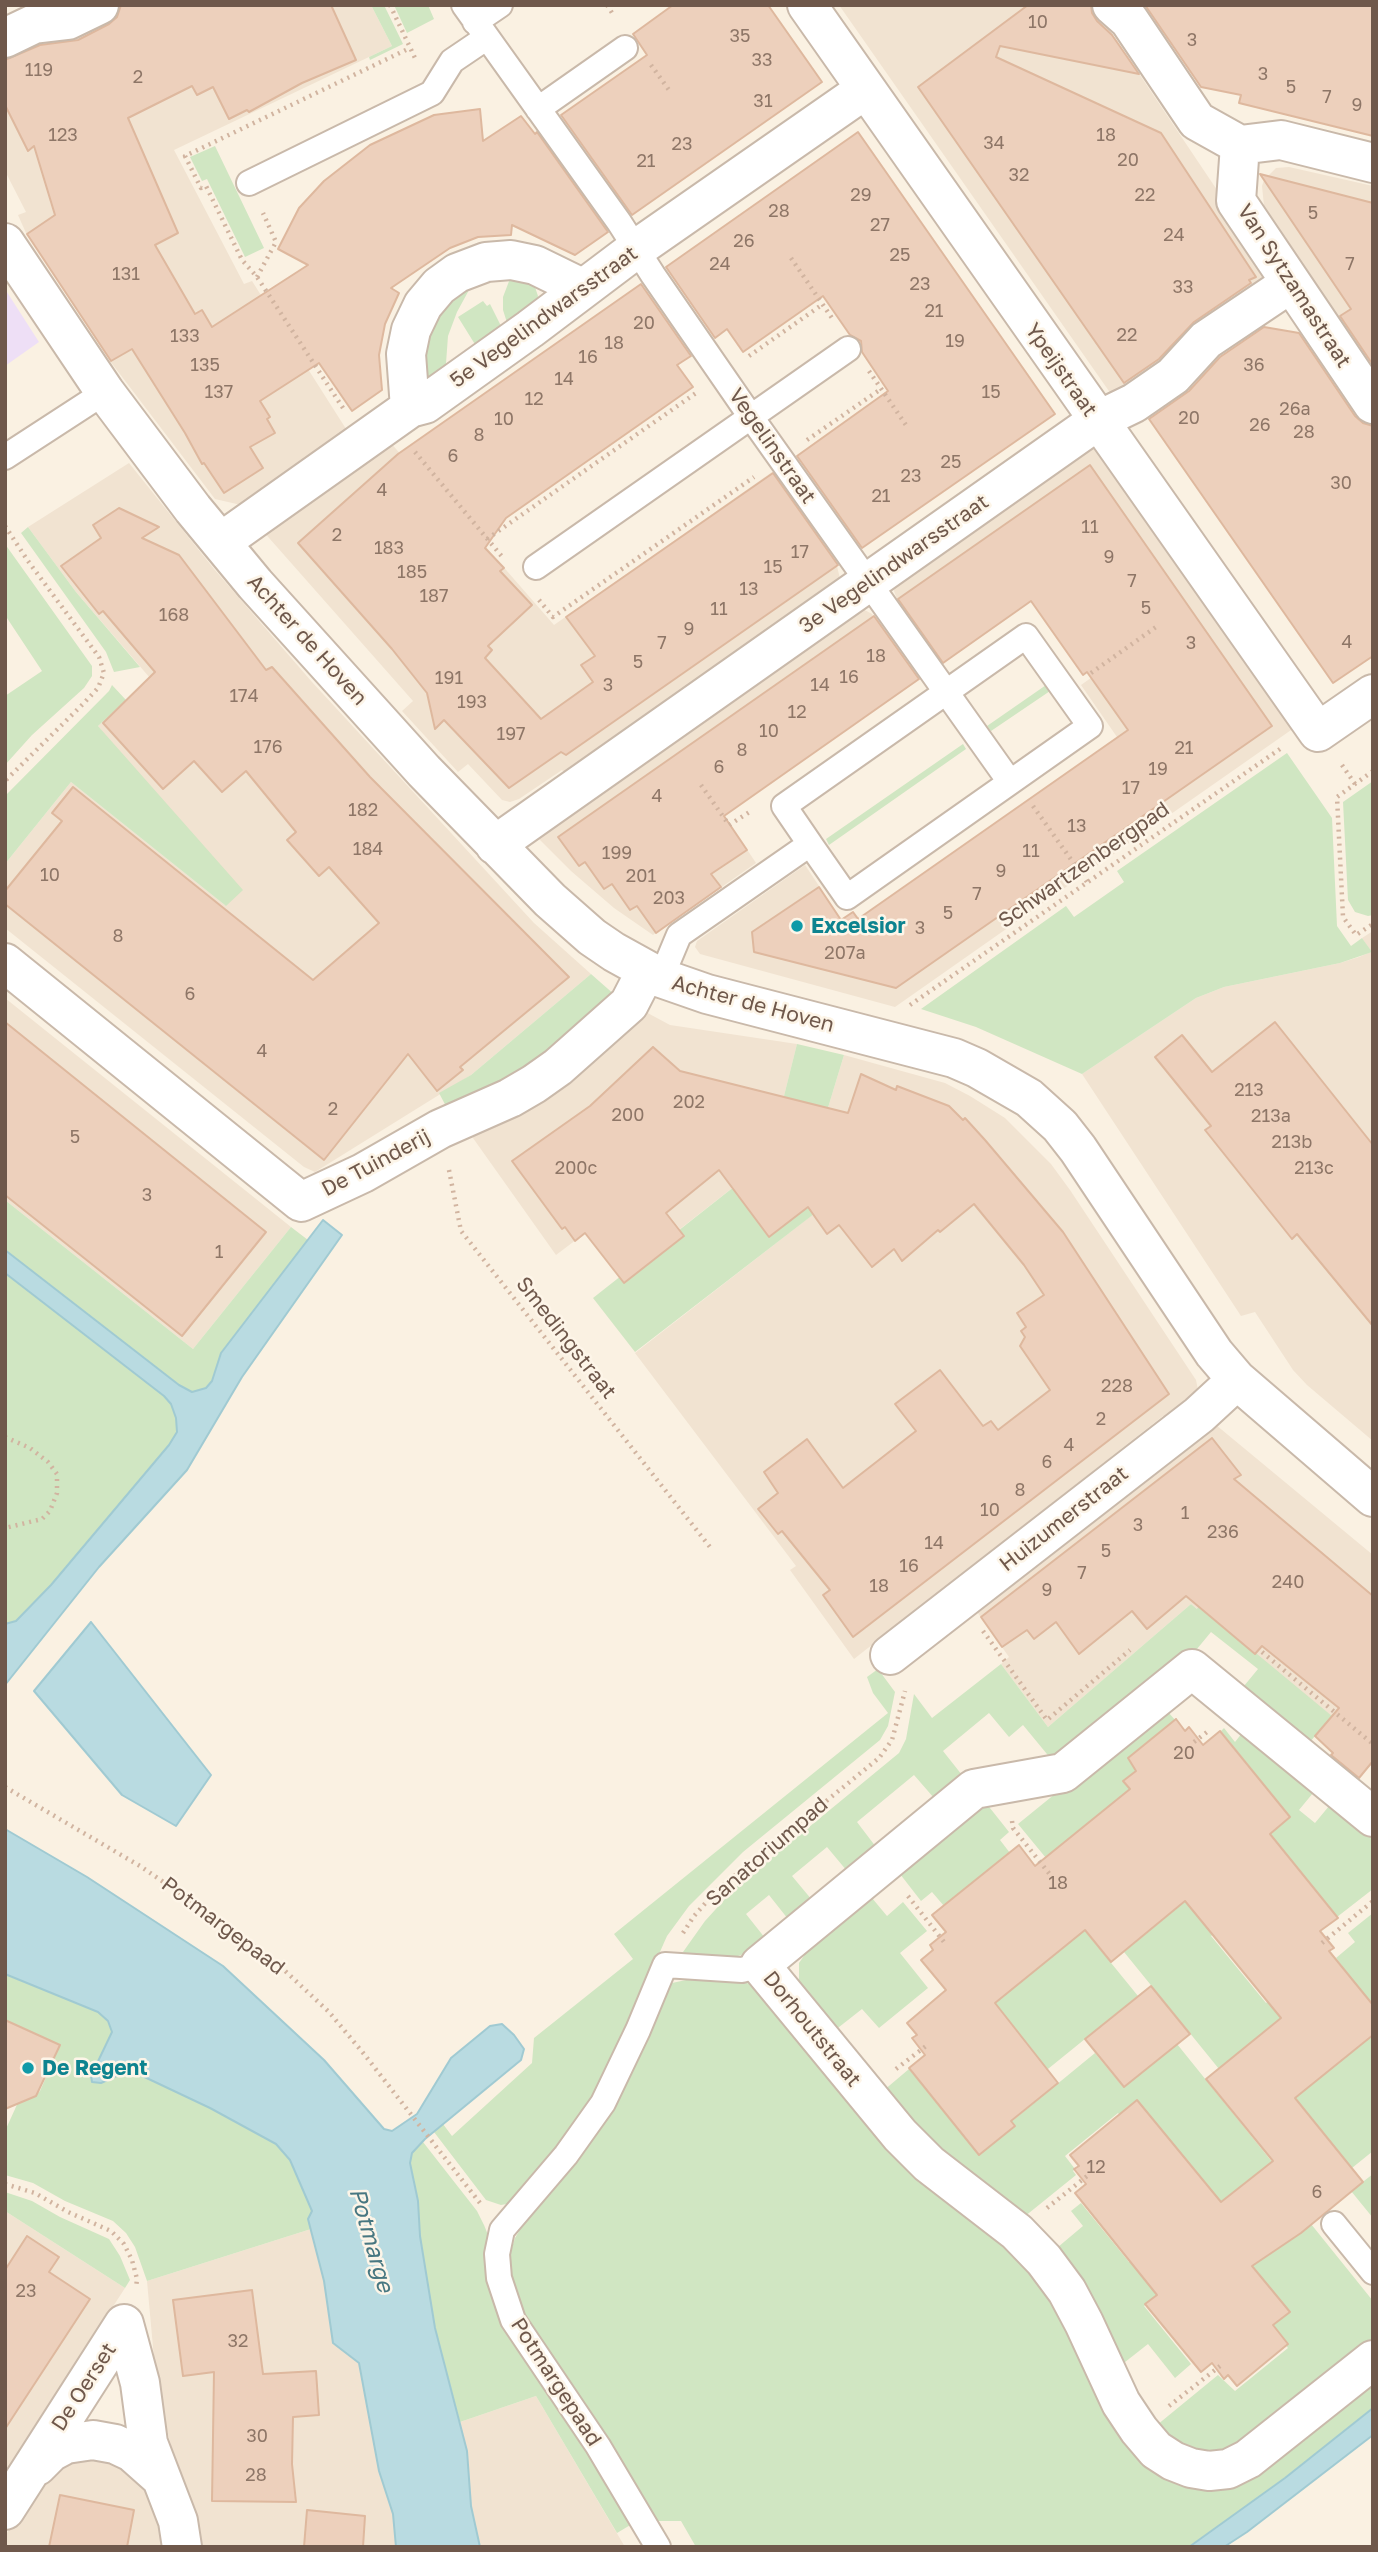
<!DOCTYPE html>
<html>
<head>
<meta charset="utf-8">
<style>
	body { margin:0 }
	#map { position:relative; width:1378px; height:2552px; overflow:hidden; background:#faf1e2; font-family:"Golos Text",sans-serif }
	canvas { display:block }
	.frame { position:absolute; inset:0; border:7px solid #6f584b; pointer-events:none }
</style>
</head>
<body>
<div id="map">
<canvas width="1378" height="2552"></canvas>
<div class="frame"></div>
</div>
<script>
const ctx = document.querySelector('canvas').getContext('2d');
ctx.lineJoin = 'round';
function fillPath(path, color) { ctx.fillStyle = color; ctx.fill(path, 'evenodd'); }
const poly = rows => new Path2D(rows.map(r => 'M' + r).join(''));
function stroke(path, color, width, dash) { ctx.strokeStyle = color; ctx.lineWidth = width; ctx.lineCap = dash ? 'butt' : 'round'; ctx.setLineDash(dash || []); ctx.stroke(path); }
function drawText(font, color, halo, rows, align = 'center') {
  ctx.font = font + ' "Golos Text",sans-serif'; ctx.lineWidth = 5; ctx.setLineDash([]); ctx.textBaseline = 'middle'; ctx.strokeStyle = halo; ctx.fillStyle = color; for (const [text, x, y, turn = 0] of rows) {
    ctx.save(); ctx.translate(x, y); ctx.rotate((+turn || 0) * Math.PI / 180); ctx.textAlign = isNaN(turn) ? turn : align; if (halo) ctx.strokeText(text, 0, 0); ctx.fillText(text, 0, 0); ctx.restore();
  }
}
const residential = poly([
	[121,5,371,5,392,46,174,150,244,284,252,281,348,432,241,505,215,499,110,361,26,233,18,215,26,212,5,171,5,63],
	[839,5,1093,5,1272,272,1271,284,1111,394],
	[1289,167,1373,186,1373,368,1264,206,1262,186,1264,180,1276,168],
	[389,441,426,483,446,501,554,625,772,472,837,566,840,579,567,776,562,770,519,799,510,802,502,800,468,764,458,772,402,711,413,701,262,530],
	[1090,447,1096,449,1294,728,1088,872,1036,795,1117,737,1081,685,1160,629,1156,624,1083,675,1025,593,1020,596,1026,605,943,663,897,599,894,591,895,586],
	[129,463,214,569,312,682,534,923,591,974,471,1075,315,1172,304,1167,5,928,5,864,71,782,226,906,98,726,150,678,76,592,28,527],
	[861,608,872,614,917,681,726,814,701,781,733,835,736,833,756,863,653,935,614,908,571,871,533,833],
	[1022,804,1076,880,895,1007,700,954,695,947,697,941,805,865,841,919,853,911,859,918],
	[1373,931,1373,1441,1307,1385,1293,1370,1255,1312,1241,1316,1082,1074,1196,998,1224,987,1340,963,1359,957,1371,952,1362,938],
	[5,998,291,1227,193,1349,5,1200],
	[642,1010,670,1025,797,1044,768,1160,680,1229,646,1187,556,1255,468,1131],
	[844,1055,945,1083,970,1096,1005,1118,1051,1164,1070,1190,1196,1380,1198,1390,1170,1424,1163,1416,854,1659,790,1570,796,1566,635,1353,870,1170,827,1111],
	[1210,1420,1373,1555,1373,1750,1191,1604,1048,1727,1001,1664,1009,1657,970,1602],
	[5,2211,125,2288,5,2473],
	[311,2229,324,2281,333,2343,359,2362,379,2471,393,2514,396,2547,197,2547,157,2391,147,2281],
	[536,2396,625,2547,480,2547,471,2506,467,2451,460,2422],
	[103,2457,138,2476,156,2504,165,2547,5,2547,5,2536,41,2481,63,2462]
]);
const education = poly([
	[5,289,39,342,5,366]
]);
const green = poly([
	[371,5,384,5,403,44,370,60,369,57,392,46],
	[394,5,428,5,434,19,407,33],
	[215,146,264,248,245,257,207,179,202,181,190,157],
	[511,276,534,284,538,296,537,300,510,332,503,310,503,297],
	[463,281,469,290,457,312,448,336,445,377,420,394,421,336],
	[483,301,487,306,490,304,502,328,476,346,458,317],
	[28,527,76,592,140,667,114,672,106,652,21,533],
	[5,544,92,666,92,676,84,688,32,735,5,765,5,696,42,671,5,615],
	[1049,683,1053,689,991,731,987,726],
	[112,685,126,700,98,726,243,890,226,906,71,782,5,864,5,796,109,691],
	[963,744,966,749,829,845,826,839],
	[1287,753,1332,818,1337,926,1351,946,1362,938,1372,952,1340,963,1224,987,1196,998,1082,1074,976,1027,921,1009,1066,906,1074,917,1124,882,1117,871],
	[1373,781,1373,915,1368,916,1355,912,1348,900,1343,802],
	[591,974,616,996,541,1062,448,1110,439,1093,471,1075],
	[797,1044,844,1055,827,1111,871,1170,635,1352,593,1298,768,1160],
	[5,1200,193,1349,291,1227,308,1240,221,1353,212,1381,206,1388,192,1392,179,1385,5,1250],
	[5,1273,164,1396,171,1404,176,1418,177,1433,169,1445,51,1585,16,1621,5,1624],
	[1191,1604,1197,1609,1199,1606,1373,1750,1336,1734,1325,1724,1305,1748,1239,1692,1258,1669,1211,1632,1192,1655,1056,1765,1023,1725,1009,1737,989,1713,943,1751,962,1775,934,1798,914,1775,857,1822,876,1847,847,1871,827,1847,792,1876,812,1900,788,1919,769,1895,746,1914,765,1938,747,1953,732,1958,685,1955,683,1952,705,1921,735,1888,899,1753,906,1739,914,1694,932,1718,1001,1664,1048,1727],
	[878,1669,895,1692,888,1726,880,1740,743,1852,689,1906,667,1936,604,2078,579,2120,512,2203,501,2205,486,2200,434,2132,443,2124,452,2136,532,2063,534,2038,633,1959,614,1934,888,1713,873,1693,867,1677],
	[1163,1706,1175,1720,1128,1759,1144,1765,1124,1782,1177,1849,1046,1858,1018,1824],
	[1224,1728,1235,1742,1246,1728,1318,1787,1299,1810,1315,1823,1334,1800,1373,1832,1373,1889,1337,1917,1270,1834,1290,1817,1221,1731],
	[986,1803,1009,1832,1000,1840,1010,1853,944,1906,932,1892,921,1901,900,1874],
	[872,1898,887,1916,903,1902,927,1931,900,1953,928,1988,879,2028,862,2009,834,2031,799,1985,799,1963,808,1950],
	[1189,1898,1216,1932,1211,1936,1266,2003,1287,1987,1321,1983,1342,1966,1336,1958,1355,1942,1348,1933,1373,1913,1373,2013,1219,2069,1124,1952],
	[1081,1926,1138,1996,1043,2073,1033,2051,995,2003,1050,1958],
	[5,1974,98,2012,108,2021,112,2032,91,2076,101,2083,121,2074,136,2073,210,2108,276,2144,290,2160,312,2211,308,2219,311,2229,147,2281,135,2247,126,2233,113,2221,65,2201,33,2183,5,2175,5,2131,20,2098,36,2095,40,2091,60,2045,5,2020],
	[686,1980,744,1982,753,1985,1033,2270,1172,2478,1373,2380,1373,2408,1285,2478,1189,2547,696,2547,681,2521,655,2521,527,2321,510,2279,509,2257,515,2238,666,1988,672,1983],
	[1373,2035,1373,2151,1352,2168,1295,2098],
	[1177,2044,1273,2163,1221,2205,1135,2134,1118,2113,1065,2156,1075,2169,1073,2171,1076,2175,1024,2217,952,2162,883,2091,909,2069,979,2155,1014,2127,1011,2122,1095,2053,1123,2087],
	[423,2142,477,2211,484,2225,490,2240,487,2273,492,2295,507,2332,572,2424,632,2524,617,2533,536,2396,460,2422,435,2328,420,2236,418,2201,410,2163,412,2153],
	[1373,2174,1373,2218,1351,2191],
	[5,2192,32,2201,60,2217,109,2239,120,2256,130,2280,125,2288,5,2211],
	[1081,2203,1129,2262,1150,2246,1177,2279,1144,2306,1191,2364,1175,2378,1148,2344,1120,2366,1058,2247,1083,2226,1071,2211],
	[1311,2224,1373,2301,1373,2339,1247,2441,1225,2453,1185,2451,1157,2425,1218,2375,1235,2391,1288,2348,1271,2327,1288,2313,1220,2228]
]);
const water = poly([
	[323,1220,342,1235,242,1377,187,1470,99,1567,5,1685,5,1624,16,1621,51,1585,169,1445,177,1432,176,1418,171,1404,164,1396,5,1273,5,1250,179,1385,192,1392,206,1388,212,1381,221,1353,323,1220],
	[91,1622,211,1775,176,1826,122,1795,34,1691,91,1622],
	[5,1829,87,1877,223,1966,324,2060,384,2129,392,2131,417,2114,451,2058,490,2026,502,2024,514,2035,524,2049,521,2060,425,2139,412,2153,410,2163,418,2201,420,2236,435,2328,467,2451,471,2506,480,2547,396,2547,393,2514,379,2471,359,2363,333,2343,324,2281,308,2219,312,2211,290,2160,276,2144,210,2108,136,2073,121,2074,101,2083,92,2082,91,2076,112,2032,108,2021,98,2012,5,1974,5,1829],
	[1373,2408,1373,2435,1247,2532,1224,2547,1189,2547,1285,2478,1373,2408]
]);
const building = poly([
	[121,5,331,5,356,60,302,83,249,112,247,110,229,119,213,87,197,95,192,86,128,118,178,233,155,245,195,314,202,310,212,327,308,265,278,249,299,208,324,181,370,145,434,115,480,109,483,141,521,116,535,134,537,132,608,232,575,255,512,225,511,235,478,237,450,248,391,288,399,293,385,324,379,355,382,390,352,411,319,363,260,401,270,417,267,419,275,433,250,447,263,468,224,493,204,463,202,464,185,433,132,349,111,361,27,234,55,215,34,146,28,151,5,105,5,60,40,45,78,40,109,24,117,17,121,5],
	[673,5,768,5,822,82,632,215,561,115,647,55,633,34,673,5],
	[1028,5,1091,5,1092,13,1097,21,1112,35,1139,74,1000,46,996,57,1161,133,1256,277,1249,280,1251,283,1194,322,1159,359,1124,383,918,87,1028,5],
	[1145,5,1373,5,1373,136,1239,103,1241,95,1201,87,1145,5],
	[858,132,1055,414,862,548,797,456,888,391,862,352,861,341,850,335,823,296,743,352,727,329,715,338,666,267,858,132],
	[1260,174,1373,203,1373,365,1340,316,1351,309,1260,174],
	[641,284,691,356,677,365,693,387,506,518,485,548,504,568,500,571,532,605,488,646,492,650,485,658,541,719,593,682,581,665,595,656,566,617,773,473,838,565,566,755,561,752,509,788,444,720,435,729,427,693,392,649,298,543,398,454,641,284],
	[1264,327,1299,333,1355,416,1363,423,1373,426,1373,656,1333,683,1149,419,1189,391,1220,357,1264,327],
	[1090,465,1272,726,896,988,754,952,752,932,819,887,841,920,853,912,858,919,1128,730,1087,672,1083,675,1031,601,943,663,898,599,1090,465],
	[119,508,159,527,142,538,179,555,266,670,272,667,370,777,569,977,460,1067,463,1070,437,1091,408,1054,324,1160,5,904,5,891,62,821,52,813,73,787,313,980,379,923,329,867,319,876,287,840,296,832,246,771,222,792,194,761,163,789,103,723,155,672,103,611,99,614,61,566,101,538,93,525,119,508],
	[874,616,919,679,724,816,747,850,711,874,721,887,656,933,637,906,630,910,612,884,604,889,585,862,579,866,558,837,874,616],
	[5,1022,266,1232,182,1336,5,1195,5,1022],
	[1275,1022,1373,1145,1373,1326,1297,1234,1292,1239,1205,1130,1211,1126,1155,1057,1182,1035,1212,1072,1275,1022],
	[653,1047,680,1071,848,1113,861,1074,896,1090,897,1086,949,1106,963,1120,965,1118,985,1140,1063,1232,1169,1394,853,1637,823,1595,830,1590,782,1531,778,1534,758,1509,778,1493,764,1472,807,1439,843,1488,916,1431,895,1404,940,1370,983,1426,991,1421,998,1430,1050,1390,1020,1346,1025,1337,1021,1331,1026,1327,1017,1313,1044,1295,1024,1265,974,1204,940,1232,938,1230,902,1261,894,1249,872,1267,839,1225,827,1234,808,1207,769,1237,719,1170,666,1213,684,1236,624,1283,585,1233,575,1241,565,1227,562,1229,512,1161,590,1106,653,1047],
	[1212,1438,1241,1475,1234,1479,1373,1596,1373,1761,1359,1778,1331,1755,1333,1753,1315,1736,1339,1708,1262,1646,1255,1654,1186,1596,1147,1629,1132,1611,1079,1654,1056,1622,1034,1639,1027,1630,1002,1647,981,1617,1212,1438],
	[1176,1719,1185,1731,1189,1727,1203,1745,1220,1731,1290,1817,1270,1834,1338,1918,1320,1931,1334,1948,1329,1951,1373,2005,1373,2035,1295,2098,1363,2182,1301,2233,1252,2266,1290,2312,1273,2325,1288,2344,1237,2386,1228,2375,1224,2379,1212,2363,1201,2372,1145,2304,1157,2295,1075,2193,1086,2184,1074,2169,1079,2166,1070,2155,1137,2100,1221,2202,1273,2161,1206,2079,1281,2018,1185,1901,1111,1962,1085,1930,995,2003,1058,2083,1011,2121,1015,2126,979,2155,909,2068,925,2055,912,2038,917,2035,907,2023,946,1990,921,1960,933,1950,930,1945,946,1932,932,1915,1019,1845,1035,1866,1130,1789,1123,1781,1136,1771,1128,1758,1176,1719],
	[1151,1986,1190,2034,1124,2087,1085,2039,1151,1986],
	[5,2020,60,2045,36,2096,5,2109,5,2020],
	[27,2236,59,2257,49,2272,90,2299,5,2429,5,2270,27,2236],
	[252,2290,263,2374,316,2371,319,2415,293,2417,292,2464,296,2502,212,2501,214,2372,183,2376,173,2300,252,2290],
	[60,2495,134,2510,127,2547,49,2547,60,2495],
	[307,2510,365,2516,363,2547,304,2547,307,2510]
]);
const path = poly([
	[390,5,415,58],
	[607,5,614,16],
	[651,65,669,90],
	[791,258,834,321],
	[257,277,276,242,263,213],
	[749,356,823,304],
	[869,371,908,428],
	[343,408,257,277,242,260,206,186,201,188,185,156,410,48],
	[807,440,881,389],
	[415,452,504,559],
	[5,526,28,561,99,657,104,673,98,688,83,704,5,781],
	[487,539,696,393],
	[539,600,553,617,754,477],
	[1091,673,1156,627],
	[1342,765,1355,784],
	[1373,771,1337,797,1343,917,1356,935,1373,924],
	[701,785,729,825,751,811],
	[1033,806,1087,882],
	[910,1005,1280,749],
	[449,1170,461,1231,710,1547],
	[5,1437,30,1448,48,1462,57,1474,57,1493,50,1511,42,1519,5,1528],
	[983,1631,1047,1720,1130,1650],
	[1262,1652,1373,1744],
	[1194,1742,1207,1732],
	[5,1787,140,1866,228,1926,282,1968,329,2012,364,2054,480,2203],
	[1012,1821,1013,1828,1052,1877],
	[908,1896,944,1942],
	[683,1933,694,1916,717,1890,879,1758,892,1740,905,1691],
	[1322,1943,1373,1901],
	[896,2069,926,2046],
	[5,2184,35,2193,68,2212,111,2231,124,2244,132,2260,137,2279,136,2288],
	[1047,2208,1087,2176],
	[1169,2406,1220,2366]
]);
const service = poly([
	[464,5,619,222,653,275,751,417,1010,782],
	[475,22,500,5],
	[538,109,625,48],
	[249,183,432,93,452,61,486,38],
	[5,457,105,392],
	[536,567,848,349],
	[661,978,679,935,810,844,784,806,1026,636,1090,726,847,897,810,844],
	[1334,2224,1373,2272],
	[658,2547,598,2446,513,2320,499,2278,497,2254,502,2230,566,2155,603,2103,638,2030,665,1965,742,1970,760,1965]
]);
const minor = poly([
	[807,5,1318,732,1373,694],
	[1112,5,1129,20,1197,121,1240,145],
	[5,38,34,24,68,20,99,5],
	[1240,145,1236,201,1373,404],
	[1240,145,1281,140,1373,163],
	[5,243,105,392,193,509,255,584,424,771,550,900,592,937,614,952,661,978,707,994,954,1058,977,1068,1029,1098,1060,1126,1078,1149,1214,1353,1237,1380,1373,1497],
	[410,408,406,354,411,330,423,305,439,286,457,273,486,262,511,260,535,265,582,288],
	[221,542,410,408,425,404,530,329,636,249,866,89],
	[495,845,1097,421,1134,403,1173,376,1206,340,1291,283],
	[5,963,301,1202,363,1173,440,1129,510,1098,534,1084,558,1067,629,1004,646,971],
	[890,1655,1199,1415,1237,1380],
	[1373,1817,1192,1669,1063,1773,974,1789,760,1965,900,2135,929,2164,1017,2232,1044,2260,1067,2291,1084,2323,1121,2403,1139,2430,1156,2450,1173,2461,1191,2468,1209,2471,1228,2469,1248,2459,1373,2360],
	[37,2466,51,2452,66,2444,93,2440,115,2444,132,2452,159,2476],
	[5,2510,124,2324,140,2383,148,2443,178,2521,182,2547]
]);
const markers = [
	[797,926,7,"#0f9aa8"],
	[28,2068,7,"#0f9aa8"]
];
const numberNames = [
	["10",1038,22],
	["35",740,36],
	["3",1192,40],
	["33",762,60],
	["119",39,70],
	["3",1263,74],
	["2",138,77],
	["5",1291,87],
	["7",1327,97],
	["31",763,101],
	["9",1357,105],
	["123",63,135],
	["18",1106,135],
	["34",994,143],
	["23",682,144],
	["20",1128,160],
	["21",646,161],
	["32",1019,175],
	["29",861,195],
	["22",1145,195],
	["28",779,211],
	["5",1313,213],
	["27",880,225],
	["24",1174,235],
	["26",744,241],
	["25",900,255],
	["24",720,264],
	["7",1350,264],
	["131",126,274],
	["23",920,284],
	["33",1183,287],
	["21",934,311],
	["20",644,323],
	["22",1127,335],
	["133",185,336],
	["19",955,341],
	["18",614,343],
	["16",588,357],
	["135",205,365],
	["36",1254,365],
	["14",564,379],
	["137",219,392],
	["15",991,392],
	["12",534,399],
	["26a",1295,409],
	["20",1189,418],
	["10",504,419],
	["26",1260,425],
	["28",1304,432],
	["8",479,435],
	["6",453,456],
	["25",951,462],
	["23",911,476],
	["30",1341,483],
	["4",382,490],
	["21",881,496],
	["11",1090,527],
	["2",337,535],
	["183",389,548],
	["17",800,552],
	["9",1109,557],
	["15",773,567],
	["185",412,572],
	["7",1132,581],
	["13",749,589],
	["187",434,596],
	["5",1146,608],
	["11",719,609],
	["168",174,615],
	["9",689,629],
	["4",1347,642],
	["7",662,643],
	["3",1191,643],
	["18",876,656],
	["5",638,662],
	["16",849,677],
	["191",449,678],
	["3",608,685],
	["14",820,685],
	["174",244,696],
	["193",472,702],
	["12",797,712],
	["10",769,731],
	["197",511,734],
	["176",268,747],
	["21",1184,748],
	["8",742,750],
	["6",719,767],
	["19",1158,769],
	["17",1131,788],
	["4",657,796],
	["182",363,810],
	["13",1077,826],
	["184",368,849],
	["11",1031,851],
	["199",617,853],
	["9",1001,871],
	["10",50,875],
	["201",641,876],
	["7",977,894],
	["203",669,898],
	["5",948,913],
	["3",920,928],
	["8",118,936],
	["207a",845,953],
	["6",190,994],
	["4",262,1051],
	["213",1249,1090],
	["202",689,1102],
	["2",333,1109],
	["200",628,1115],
	["213a",1271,1116],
	["5",75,1137],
	["213b",1292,1142],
	["200c",576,1168],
	["213c",1314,1168],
	["3",147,1195],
	["1",219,1252],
	["228",1117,1386],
	["2",1101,1419],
	["4",1069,1445],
	["6",1047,1462],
	["8",1020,1490],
	["10",990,1510],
	["1",1185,1513],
	["3",1138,1525],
	["236",1223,1532],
	["14",934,1543],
	["5",1106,1551],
	["16",909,1566],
	["7",1082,1573],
	["240",1288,1582],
	["18",879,1586],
	["9",1047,1590],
	["20",1184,1753],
	["18",1058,1883],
	["12",1096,2167],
	["6",1317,2192],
	["23",26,2291],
	["32",238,2341],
	["30",257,2436],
	["28",256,2475]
];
const streetNames = [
	["Van Sytzamastraat",1294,286,57],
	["5e Vegelindwarsstraat",544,317,-36],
	["Ypeijstraat",1061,370,55],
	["Vegelinstraat",772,446,55],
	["3e Vegelindwarsstraat",894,564,-35],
	["Achter de Hoven",307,640,48],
	["Schwartzenbergpad",1084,865,-35],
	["Achter de Hoven",753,1004,15],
	["De Tuinderij",376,1163,-28],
	["Smedingstraat",566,1338,52],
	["Huizumerstraat",1064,1519,-38],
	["Sanatoriumpad",767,1852,-41],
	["Potmargepaad",223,1926,37],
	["Dorhoutstraat",812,2029,51],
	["Potmargepaad",556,2382,57],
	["De Oerset",84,2387,-57]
];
const cultureNames = [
	["Excelsior",811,926],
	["De Regent",42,2068]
];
const waterNames = [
	["Potmarge",371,2240,74]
];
fillPath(residential, '#f1e3d1');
fillPath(education, '#eedff6');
fillPath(green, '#d0e6c2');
fillPath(water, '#b9dbe1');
stroke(water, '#a0cad2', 2);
fillPath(building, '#edd0bc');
stroke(building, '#deb89e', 2);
stroke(service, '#c9b9aa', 28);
stroke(minor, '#c9b9aa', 42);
stroke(path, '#d1b4a0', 4.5, [2, 5]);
stroke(service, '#fff', 24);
stroke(minor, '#fff', 38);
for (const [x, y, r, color] of markers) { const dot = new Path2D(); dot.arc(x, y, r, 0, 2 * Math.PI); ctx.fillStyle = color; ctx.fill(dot); stroke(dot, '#fdf5e8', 2.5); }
drawText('18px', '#8e7667', null, numberNames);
drawText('21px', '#6f584b', '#fdf5e8', streetNames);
drawText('bold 21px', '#0d838f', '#fdf5e8', cultureNames, 'left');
drawText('italic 23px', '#477781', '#fdf5e8', waterNames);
</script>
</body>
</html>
